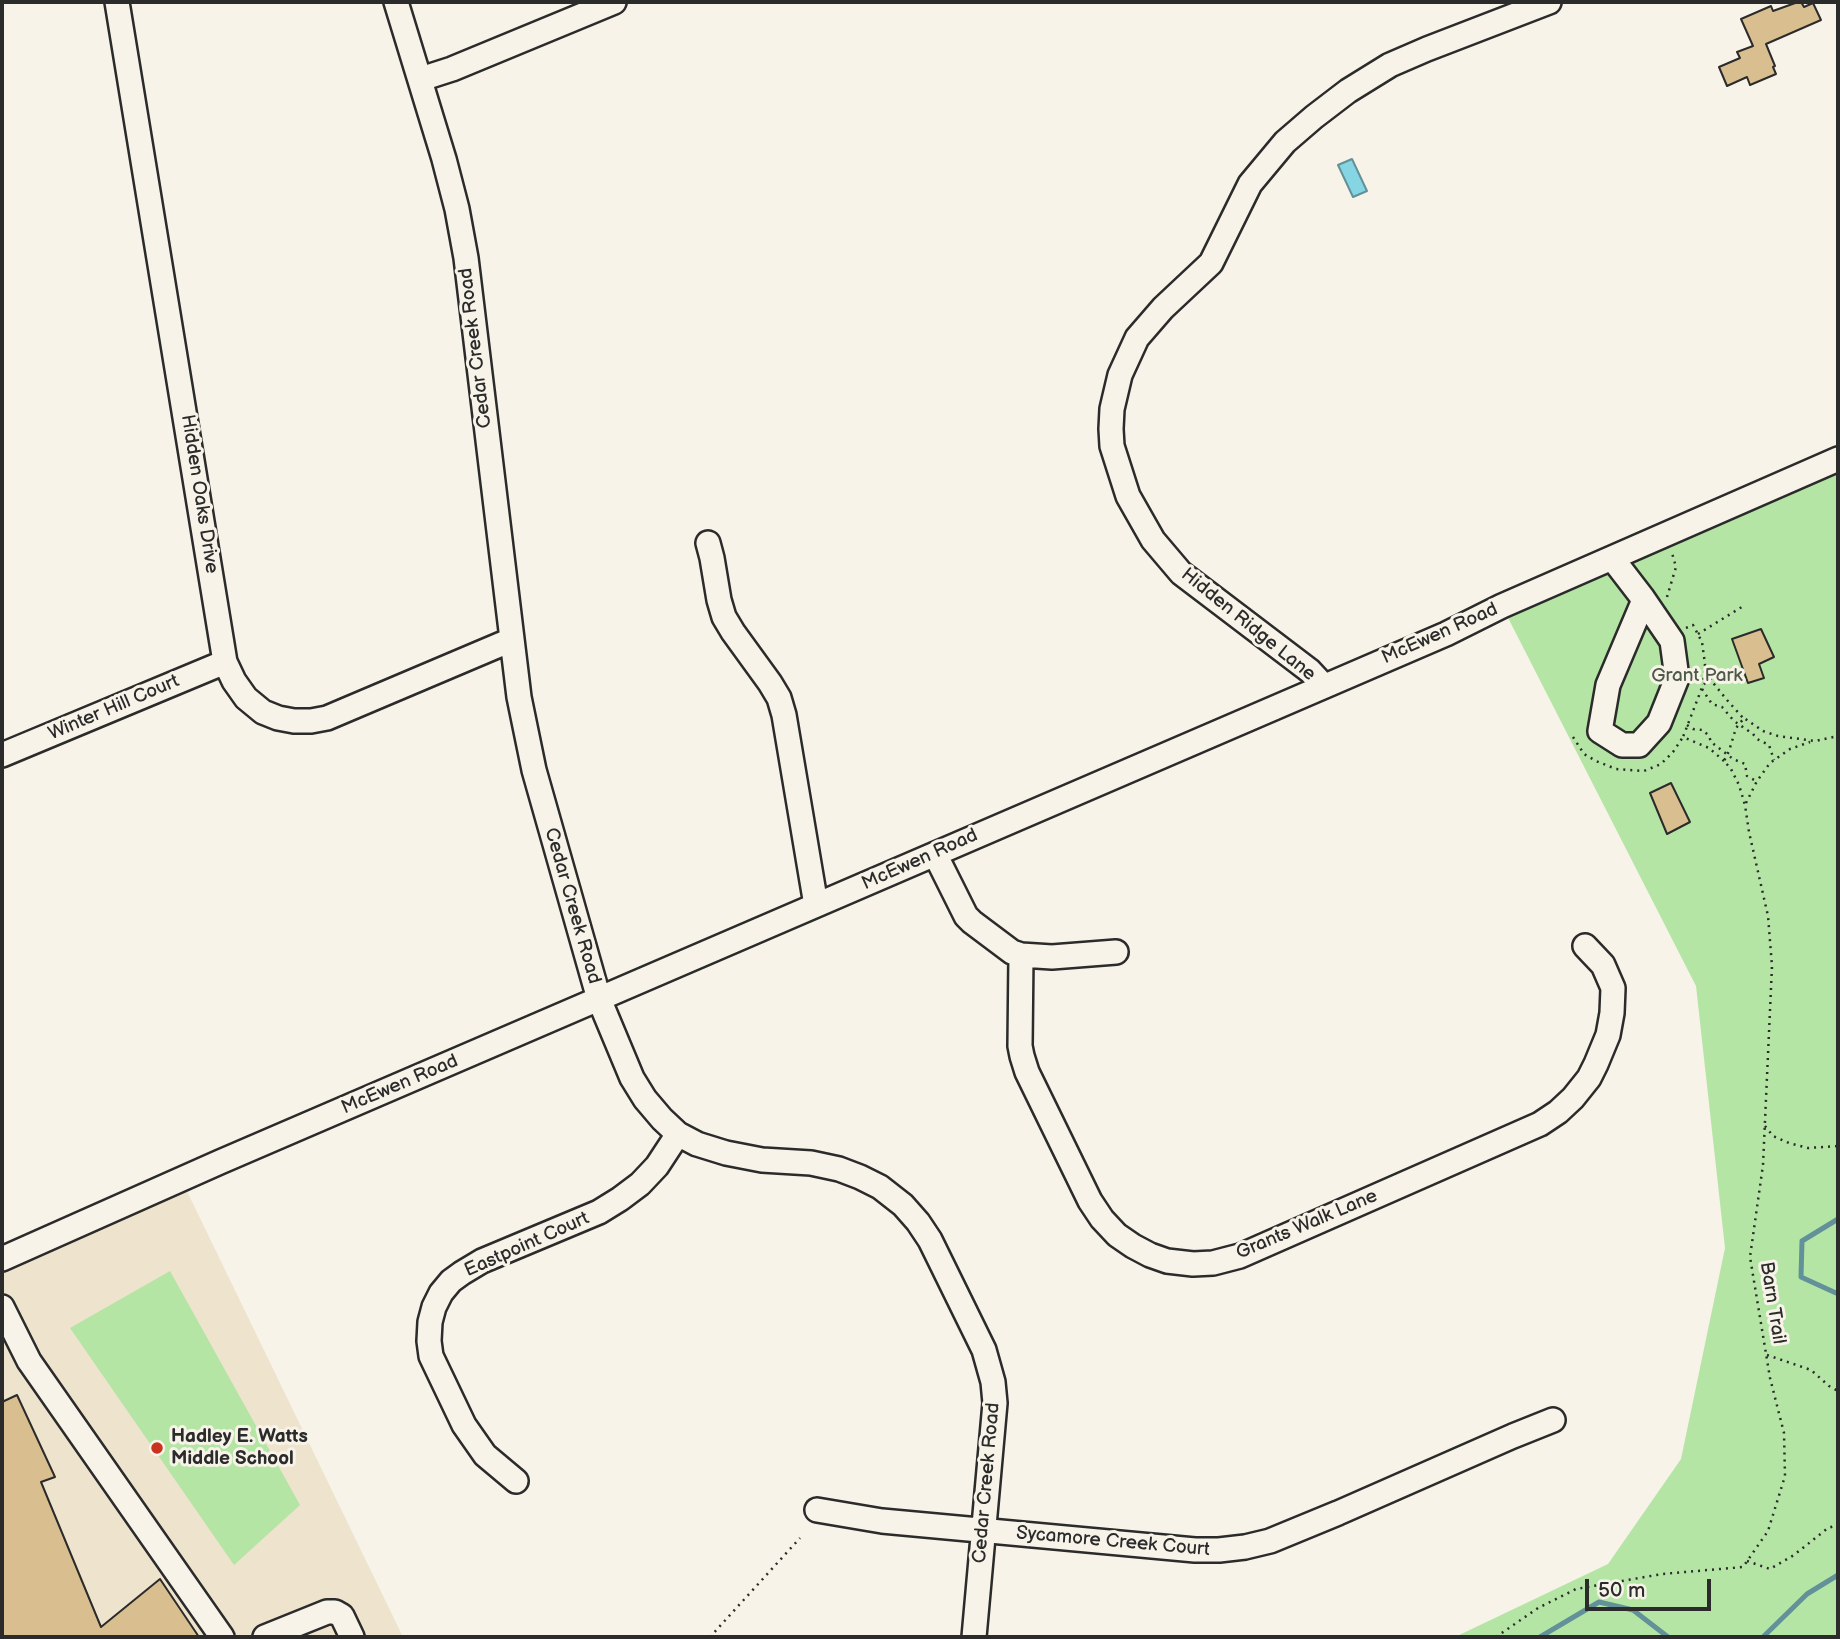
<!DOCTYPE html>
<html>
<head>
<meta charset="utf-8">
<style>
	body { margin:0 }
	#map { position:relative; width:1840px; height:1639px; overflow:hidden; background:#f7f3e8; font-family:"Balsamiq Sans",sans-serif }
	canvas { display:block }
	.frame { position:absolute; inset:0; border:4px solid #2b2b2b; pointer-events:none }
	.scale { position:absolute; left:1585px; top:1579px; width:126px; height:32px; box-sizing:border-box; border:4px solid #2b2b2b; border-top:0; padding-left:9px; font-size:21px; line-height:24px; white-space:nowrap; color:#2b2b2b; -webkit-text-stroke:5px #f7f3e8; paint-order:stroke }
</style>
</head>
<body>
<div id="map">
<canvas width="1840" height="1639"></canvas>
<div class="frame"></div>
<div class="scale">50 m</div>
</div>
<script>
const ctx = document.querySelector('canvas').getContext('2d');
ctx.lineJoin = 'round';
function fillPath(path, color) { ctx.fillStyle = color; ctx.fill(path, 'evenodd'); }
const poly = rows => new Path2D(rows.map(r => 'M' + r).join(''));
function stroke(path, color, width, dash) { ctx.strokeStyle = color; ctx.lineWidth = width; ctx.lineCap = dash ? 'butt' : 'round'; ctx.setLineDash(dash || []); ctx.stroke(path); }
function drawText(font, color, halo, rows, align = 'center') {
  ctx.font = font + ' "Balsamiq Sans",sans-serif'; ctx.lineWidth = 6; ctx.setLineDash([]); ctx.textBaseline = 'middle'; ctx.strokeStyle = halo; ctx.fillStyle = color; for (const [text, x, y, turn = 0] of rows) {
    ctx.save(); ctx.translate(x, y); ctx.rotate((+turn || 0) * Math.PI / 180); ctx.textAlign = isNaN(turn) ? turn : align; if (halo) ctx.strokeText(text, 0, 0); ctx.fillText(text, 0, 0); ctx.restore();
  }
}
const built = poly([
	[181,1179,403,1637,2,1637,2,1259]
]);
const green = poly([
	[1838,459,1838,1637,1455,1637,1608,1564,1681,1459,1725,1248,1696,986,1502,606],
	[170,1271,300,1505,234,1565,70,1328]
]);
const water = poly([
	[1352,159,1367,191,1353,197,1338,165,1352,159]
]);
const stream = poly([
	[1838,1219,1802,1241,1801,1277,1836,1293,1838,1293],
	[1540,1637,1599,1602,1633,1610,1668,1637],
	[1763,1637,1807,1594,1838,1575]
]);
const building = poly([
	[1798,2,1801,2,1804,7,1813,3,1821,20,1766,44,1775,66,1773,67,1776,74,1750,85,1747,77,1727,86,1719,67,1740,58,1737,52,1753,46,1741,19,1771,6,1773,11,1798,2],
	[1761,629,1774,657,1759,664,1764,678,1748,683,1732,639,1761,629],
	[1671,783,1690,822,1667,834,1650,793,1671,783],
	[17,1395,55,1477,41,1482,101,1627,160,1579,199,1637,2,1637,2,1402,17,1395]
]);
const path = poly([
	[1667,597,1676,567,1672,553],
	[1686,628,1693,625,1702,642,1705,664,1703,685],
	[1698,634,1745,605],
	[1710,679,1731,669],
	[1702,689,1712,704,1722,707,1734,721,1753,734,1757,739,1769,745,1774,760],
	[1687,725,1693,729,1703,730,1709,736,1711,742,1733,759,1745,764,1747,776,1756,781],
	[1573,737,1584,754,1596,761,1616,769,1644,771,1661,764,1673,752,1683,737],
	[1724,761,1709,748,1683,737,1703,685,1710,679,1727,700,1743,718],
	[1746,803,1757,781,1770,763,1790,749,1810,742],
	[1765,1126,1773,1136,1789,1143,1808,1148,1838,1146],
	[1767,1355,1811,1370,1829,1386,1838,1391],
	[1747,1561,1770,1569,1794,1555,1828,1528,1838,1525],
	[710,1637,800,1538],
	[1496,1637,1538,1608,1576,1589,1662,1574,1743,1567,1768,1531,1785,1476,1784,1433,1770,1378,1750,1257,1763,1165,1772,966,1768,916,1749,832,1745,805,1739,785,1731,769,1724,761,1729,751,1736,728,1744,718,1763,731,1778,736,1815,741,1838,736]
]);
const minor = poly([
	[117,2,225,662,234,681,246,698,263,712,278,718,294,721,311,721,327,718,511,640],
	[396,2,444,159,457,209,466,258,519,697,534,770,599,999,632,1078,645,1099,662,1119,678,1134,697,1144,726,1153,762,1160,811,1163,839,1169,860,1177,880,1187,903,1205,918,1222,930,1240,984,1350,993,1382,995,1403,974,1637],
	[421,79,452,69,614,2],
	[708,543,712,558,719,600,724,617,733,632,770,683,779,698,784,715,816,905],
	[1612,558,1642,597,1672,641,1677,678,1659,723,1639,745,1622,745,1600,731,1608,685,1644,600],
	[1323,685,1310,671,1181,573,1153,540,1128,496,1112,446,1111,429,1112,409,1120,375,1137,338,1163,308,1211,263,1250,184,1285,142,1314,117,1348,91,1390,65,1427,49,1549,2],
	[2,755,225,662],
	[935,854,966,916,972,922,1012,952,1021,955,1052,957,1116,952],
	[1021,955,1020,1046,1022,1056,1027,1072,1090,1201,1102,1219,1117,1235,1133,1246,1150,1255,1167,1261,1193,1264,1213,1263,1240,1256,1540,1124,1558,1112,1573,1098,1589,1078,1596,1064,1608,1035,1612,1013,1613,988,1603,965,1585,946],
	[2,1259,220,1162,1446,634,1502,606,1838,459],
	[2,1307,29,1361,222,1637],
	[516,1481,485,1455,464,1425,431,1356,429,1341,430,1322,434,1307,441,1293,451,1281,462,1273,482,1261,599,1212,620,1199,640,1184,657,1166,678,1134],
	[817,1510,882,1521,1195,1550,1219,1550,1245,1547,1270,1541,1338,1513,1513,1436,1553,1420],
	[265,1637,327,1612,335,1612,342,1616,352,1637]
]);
const markers = [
	[157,1448,7,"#c8321e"]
];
const streetNames = [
	["Cedar Creek Road",476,348,-97],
	["Hidden Oaks Drive",199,494,81],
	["Hidden Ridge Lane",1248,625,39],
	["McEwen Road",1440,634,-24],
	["Winter Hill Court",114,708,-23],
	["McEwen Road",920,860,-24],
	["Cedar Creek Road",572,906,74],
	["McEwen Road",400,1085,-23],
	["Grants Walk Lane",1307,1225,-23],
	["Eastpoint Court",527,1245,-24],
	["Barn Trail",1772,1303,81],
	["Cedar Creek Road",987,1483,-85],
	["Sycamore Creek Court",1113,1542,5]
];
const parkNames = [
	["Grant Park",1697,676]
];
const poiNames = [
	["Hadley E. Watts",171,1437],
	["Middle School",171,1459]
];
fillPath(built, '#eee3cd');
fillPath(green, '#b4e5a5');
fillPath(water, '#86d5e3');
stroke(water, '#629199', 2);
stroke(stream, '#629199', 5);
fillPath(building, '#d9bf8f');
stroke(building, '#2b2b2b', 2);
stroke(minor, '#2b2b2b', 28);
stroke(path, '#2b2b2b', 2.5, [2, 5]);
stroke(minor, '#f7f3e8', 23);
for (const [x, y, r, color] of markers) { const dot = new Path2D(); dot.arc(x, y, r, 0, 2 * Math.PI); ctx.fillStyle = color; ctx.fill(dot); stroke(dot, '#f7f3e8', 2.5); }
drawText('19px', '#2b2b2b', '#f7f3e8', streetNames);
drawText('19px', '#4d5a4a', '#f7f3e8', parkNames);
drawText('bold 19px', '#2b2b2b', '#f7f3e8', poiNames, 'left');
</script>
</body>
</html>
